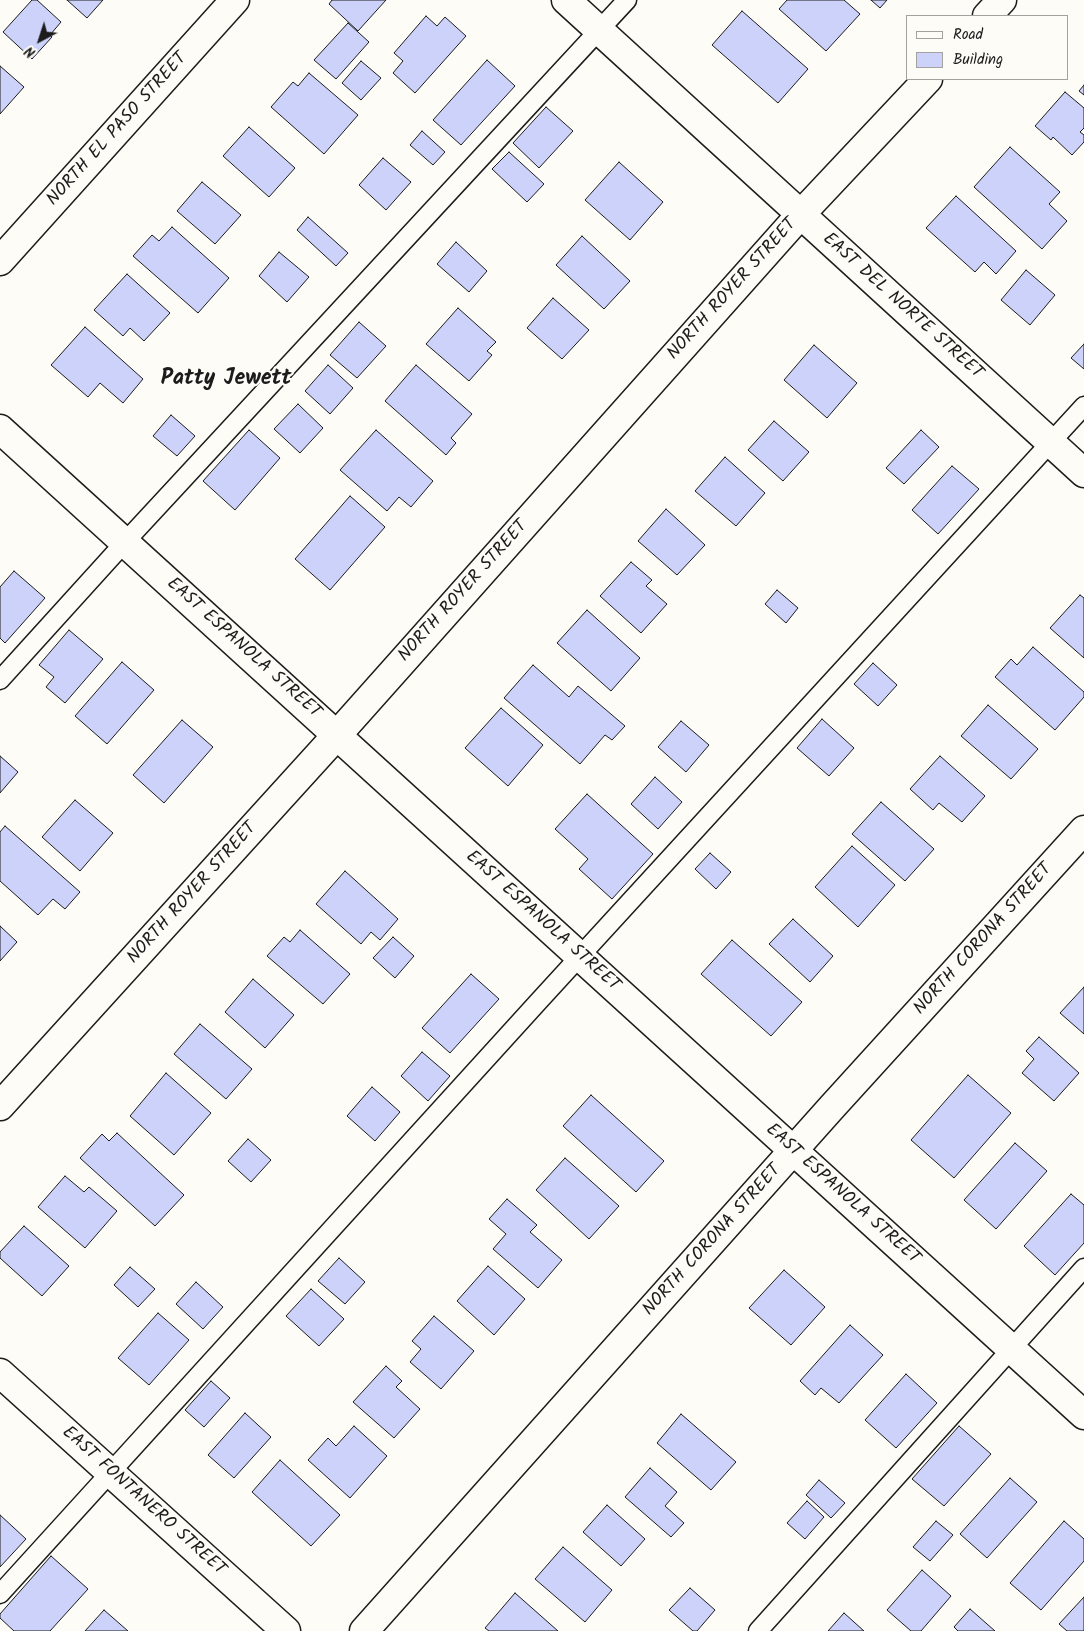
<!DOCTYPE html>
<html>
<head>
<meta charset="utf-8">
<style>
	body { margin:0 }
	#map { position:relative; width:1084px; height:1631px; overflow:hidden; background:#fdfcf7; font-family:Kalam,sans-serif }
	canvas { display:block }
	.legend { position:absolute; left:906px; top:15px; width:162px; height:65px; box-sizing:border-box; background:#fdfcf7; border:1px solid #a3a29f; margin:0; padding:6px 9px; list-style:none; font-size:15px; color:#1c1c1c }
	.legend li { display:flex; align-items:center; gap:10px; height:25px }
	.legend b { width:25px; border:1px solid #a3a29f }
	.north { position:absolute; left:15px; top:15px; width:50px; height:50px; -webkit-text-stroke:4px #fdfcf7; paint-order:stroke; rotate:220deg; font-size:14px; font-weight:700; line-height:20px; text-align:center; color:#1c1c1c }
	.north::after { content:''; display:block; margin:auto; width:18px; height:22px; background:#1c1c1c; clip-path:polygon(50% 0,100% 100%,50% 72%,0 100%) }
</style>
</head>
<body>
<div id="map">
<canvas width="1084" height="1631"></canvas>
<ul class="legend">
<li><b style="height:6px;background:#fdfcf7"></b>Road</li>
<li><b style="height:14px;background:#ccd2fa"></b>Building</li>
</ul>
<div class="north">N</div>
</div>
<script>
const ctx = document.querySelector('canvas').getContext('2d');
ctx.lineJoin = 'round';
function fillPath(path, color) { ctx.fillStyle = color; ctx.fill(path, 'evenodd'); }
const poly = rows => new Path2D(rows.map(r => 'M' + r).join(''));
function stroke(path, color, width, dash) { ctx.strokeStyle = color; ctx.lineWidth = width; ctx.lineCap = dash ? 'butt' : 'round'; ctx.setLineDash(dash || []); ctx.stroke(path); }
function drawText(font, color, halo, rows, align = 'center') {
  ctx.font = font + ' Kalam,sans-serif'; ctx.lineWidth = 4.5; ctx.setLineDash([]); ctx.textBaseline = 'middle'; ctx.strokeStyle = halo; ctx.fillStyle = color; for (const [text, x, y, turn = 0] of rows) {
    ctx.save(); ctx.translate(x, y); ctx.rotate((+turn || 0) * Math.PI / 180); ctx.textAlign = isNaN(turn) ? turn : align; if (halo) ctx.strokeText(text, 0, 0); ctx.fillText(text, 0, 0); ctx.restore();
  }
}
const building = poly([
	[32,0,37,0,61,22,50,35,52,37,32,59,3,32,32,0],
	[67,0,103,0,87,18,67,0],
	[332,0,386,0,358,31,329,4,332,0],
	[787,0,844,0,860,14,826,51,779,9,787,0],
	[871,0,887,0,880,8,871,0],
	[742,11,808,69,778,103,712,45,742,11],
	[426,16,437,26,445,17,466,36,415,93,393,73,403,61,394,53,426,16],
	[348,23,369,42,336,79,314,60,348,23],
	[487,60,515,86,461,145,433,120,487,60],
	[361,61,381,78,361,100,342,83,361,61],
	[0,66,24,87,0,114,0,66],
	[309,73,358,115,324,154,271,107,293,82,298,86,309,73],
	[1084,85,1084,95,1079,91,1084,85],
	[1065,92,1084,108,1084,128,1080,132,1084,135,1084,142,1072,155,1053,137,1051,140,1035,126,1065,92],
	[546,107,573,131,539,168,513,143,546,107],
	[249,127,295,168,269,197,223,156,249,127],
	[422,131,445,152,433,165,410,145,422,131],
	[1010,147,1060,192,1049,204,1067,221,1042,249,974,187,1010,147],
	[509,152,544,184,527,202,492,169,509,152],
	[383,158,411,182,386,210,359,185,383,158],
	[619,162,663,202,630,240,585,200,619,162],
	[202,182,241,215,215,244,177,211,202,182],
	[956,196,1016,251,996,274,984,262,975,272,926,228,956,196],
	[308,217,348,253,336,266,297,230,308,217],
	[172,227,229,278,198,313,133,256,152,235,159,241,172,227],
	[582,236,630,281,604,309,556,265,582,236],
	[456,242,487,271,469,292,437,264,456,242],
	[279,252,309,277,287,302,259,276,279,252],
	[1026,270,1055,295,1030,325,1001,300,1026,270],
	[127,274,170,313,144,341,130,328,123,336,94,310,127,274],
	[553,298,589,330,562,359,527,328,553,298],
	[458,308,496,342,487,351,492,355,469,381,426,344,458,308],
	[359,322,386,346,357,378,330,355,359,322],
	[85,327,143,379,123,403,100,383,88,397,51,365,85,327],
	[1084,344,1084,369,1071,358,1084,344],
	[814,345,857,383,827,418,784,380,814,345],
	[328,365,353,388,330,414,305,391,328,365],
	[416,365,472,414,451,438,456,443,446,455,385,401,416,365],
	[298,404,323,428,300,453,274,429,298,404],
	[171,415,195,436,177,456,153,436,171,415],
	[774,421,809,452,783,481,748,450,774,421],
	[249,430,280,458,235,510,203,481,249,430],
	[376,430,433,481,411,507,399,497,387,511,340,470,376,430],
	[921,430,939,447,904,484,886,468,921,430],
	[725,457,765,493,736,526,695,491,725,457],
	[952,466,979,489,938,534,912,510,952,466],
	[350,496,385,527,330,590,295,559,350,496],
	[666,509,705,545,677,575,638,541,666,509],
	[631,562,652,580,646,586,667,604,641,633,600,596,631,562],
	[14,571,45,598,5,643,0,638,0,587,14,571],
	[777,590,798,608,786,623,765,604,777,590],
	[1080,595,1084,598,1084,658,1050,628,1080,595],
	[587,610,640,658,611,691,557,643,587,610],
	[69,630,103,659,65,703,46,687,54,677,39,665,69,630],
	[1033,647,1084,692,1084,697,1055,730,995,677,1011,659,1017,665,1033,647],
	[122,662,154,690,107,744,75,716,122,662],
	[873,663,897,685,878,706,854,684,873,663],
	[533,665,569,697,578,686,625,726,612,740,605,735,580,764,504,698,533,665],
	[988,705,1038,749,1011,779,961,736,988,705],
	[501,708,543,745,508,786,465,748,501,708],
	[822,719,854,748,829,776,797,748,822,719],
	[182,720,213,747,164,803,133,775,182,720],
	[681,721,709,745,686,772,658,747,681,721],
	[0,756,18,772,0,793,0,756],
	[940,756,985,796,962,822,939,803,933,810,910,789,940,756],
	[655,777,682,802,658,829,631,804,655,777],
	[587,794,653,854,612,899,579,869,588,859,555,829,587,794],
	[75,800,113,833,80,871,42,837,75,800],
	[881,802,934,849,905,881,852,834,881,802],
	[5,826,80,892,65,909,53,899,38,915,0,881,0,832,5,826],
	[852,846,895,885,858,927,815,887,852,846],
	[710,853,731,872,716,889,695,869,710,853],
	[345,871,398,919,380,940,371,932,361,944,316,904,345,871],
	[793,919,833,956,810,982,769,944,793,919],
	[0,926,17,942,0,961,0,926],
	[300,930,350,974,323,1004,267,956,284,937,290,942,300,930],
	[393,937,414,956,395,978,373,958,393,937],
	[732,940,802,1002,771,1036,701,974,732,940],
	[471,974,499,999,450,1053,422,1028,471,974],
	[253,979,294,1015,265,1048,225,1012,253,979],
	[1084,987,1084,1034,1060,1013,1084,987],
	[200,1024,252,1069,226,1099,174,1054,200,1024],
	[1039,1037,1079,1073,1054,1101,1022,1073,1034,1059,1026,1051,1039,1037],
	[422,1052,450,1076,428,1101,401,1076,422,1052],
	[166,1073,211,1113,174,1155,130,1116,166,1073],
	[968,1075,1011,1113,954,1178,911,1140,968,1075],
	[372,1087,400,1112,375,1141,347,1116,372,1087],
	[591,1095,664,1161,636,1192,563,1126,591,1095],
	[117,1133,184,1195,155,1226,80,1158,102,1134,109,1141,117,1133],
	[248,1139,271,1160,251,1182,228,1161,248,1139],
	[1015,1143,1047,1171,996,1229,964,1200,1015,1143],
	[565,1158,619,1206,589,1239,536,1190,565,1158],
	[65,1176,84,1192,89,1187,117,1211,85,1248,38,1207,65,1176],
	[1071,1194,1084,1205,1084,1243,1055,1275,1024,1246,1071,1194],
	[507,1199,537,1225,530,1232,562,1260,538,1288,493,1249,506,1234,489,1219,507,1199],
	[24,1226,69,1266,42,1296,0,1258,0,1252,24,1226],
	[339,1258,365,1282,345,1304,318,1281,339,1258],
	[488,1266,525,1299,494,1335,457,1301,488,1266],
	[130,1267,155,1289,138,1307,114,1285,130,1267],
	[784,1270,825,1307,791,1345,749,1308,784,1270],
	[196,1282,223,1307,203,1329,176,1304,196,1282],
	[311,1289,344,1319,319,1346,286,1316,311,1289],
	[158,1313,189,1340,149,1385,118,1358,158,1313],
	[434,1316,474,1351,441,1389,410,1362,421,1349,412,1341,434,1316],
	[850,1325,883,1355,839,1403,821,1388,815,1395,800,1381,850,1325],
	[386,1366,402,1381,396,1387,420,1409,394,1438,353,1402,386,1366],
	[906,1374,937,1403,896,1448,865,1420,906,1374],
	[211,1381,230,1398,204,1427,185,1410,211,1381],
	[245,1413,271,1437,234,1478,208,1455,245,1413],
	[681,1414,736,1462,711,1490,657,1443,681,1414],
	[354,1426,387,1456,350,1498,308,1460,328,1438,336,1446,354,1426],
	[959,1426,991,1454,944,1506,912,1479,959,1426],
	[280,1460,340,1515,311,1546,252,1492,280,1460],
	[650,1468,677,1492,665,1506,684,1523,671,1537,625,1497,650,1468],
	[1010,1478,1037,1502,987,1558,960,1534,1010,1478],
	[819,1480,845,1503,831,1518,806,1495,819,1480],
	[807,1501,824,1517,805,1539,787,1523,807,1501],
	[607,1505,645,1539,621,1566,583,1532,607,1505],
	[0,1515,26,1539,0,1567,0,1515],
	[936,1521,953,1535,930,1561,913,1547,936,1521],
	[1064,1521,1084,1539,1084,1561,1041,1610,1010,1583,1064,1521],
	[563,1547,612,1590,585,1622,535,1579,563,1547],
	[51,1556,88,1589,50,1631,14,1631,0,1618,0,1614,51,1556],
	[922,1570,951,1596,921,1631,911,1631,887,1610,922,1570],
	[690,1588,715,1610,697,1631,693,1631,669,1610,690,1588],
	[515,1593,558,1631,489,1631,485,1628,515,1593],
	[1084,1597,1084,1631,1067,1631,1059,1624,1084,1597],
	[970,1609,995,1631,958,1631,954,1627,970,1609],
	[104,1610,128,1631,85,1631,104,1610],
	[844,1613,864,1631,828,1631,844,1613]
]);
const service = poly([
	[0,680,125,542,627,0],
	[0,1594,538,1002,1084,406],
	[758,1631,1084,1268]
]);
const minor = poly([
	[566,0,1084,473],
	[987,16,1002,0],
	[0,429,1084,1415],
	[0,1106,337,735,801,214,928,79],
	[364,1631,832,1107,1084,830]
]);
const tertiary = poly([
	[0,261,235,0]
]);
const secondary = poly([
	[0,1373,286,1631]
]);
const streetNames = [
	["NORTH EL PASO STREET",118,130,-48],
	["NORTH ROYER STREET",733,290,-48],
	["EAST DEL NORTE STREET",902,307,42],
	["NORTH ROYER STREET",464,592,-48],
	["EAST ESPANOLA STREET",243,649,42],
	["NORTH ROYER STREET",193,894,-48],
	["EAST ESPANOLA STREET",542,922,42],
	["NORTH CORONA STREET",984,940,-48],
	["EAST ESPANOLA STREET",842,1195,42],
	["NORTH CORONA STREET",713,1241,-48],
	["EAST FONTANERO STREET",143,1502,42]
];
const districtNames = [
	["Patty Jewett",226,380]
];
fillPath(building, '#ccd2fa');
stroke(building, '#1c1c1c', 1);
stroke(service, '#1c1c1c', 21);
stroke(minor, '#1c1c1c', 31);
stroke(tertiary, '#1c1c1c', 31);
stroke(secondary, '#1c1c1c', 31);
stroke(service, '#fdfcf7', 18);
stroke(minor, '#fdfcf7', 28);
stroke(tertiary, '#fdfcf7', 28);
stroke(secondary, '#fdfcf7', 28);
drawText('18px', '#1c1c1c', '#fdfcf7', streetNames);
drawText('bold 22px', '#1c1c1c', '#fdfcf7', districtNames);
</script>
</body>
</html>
